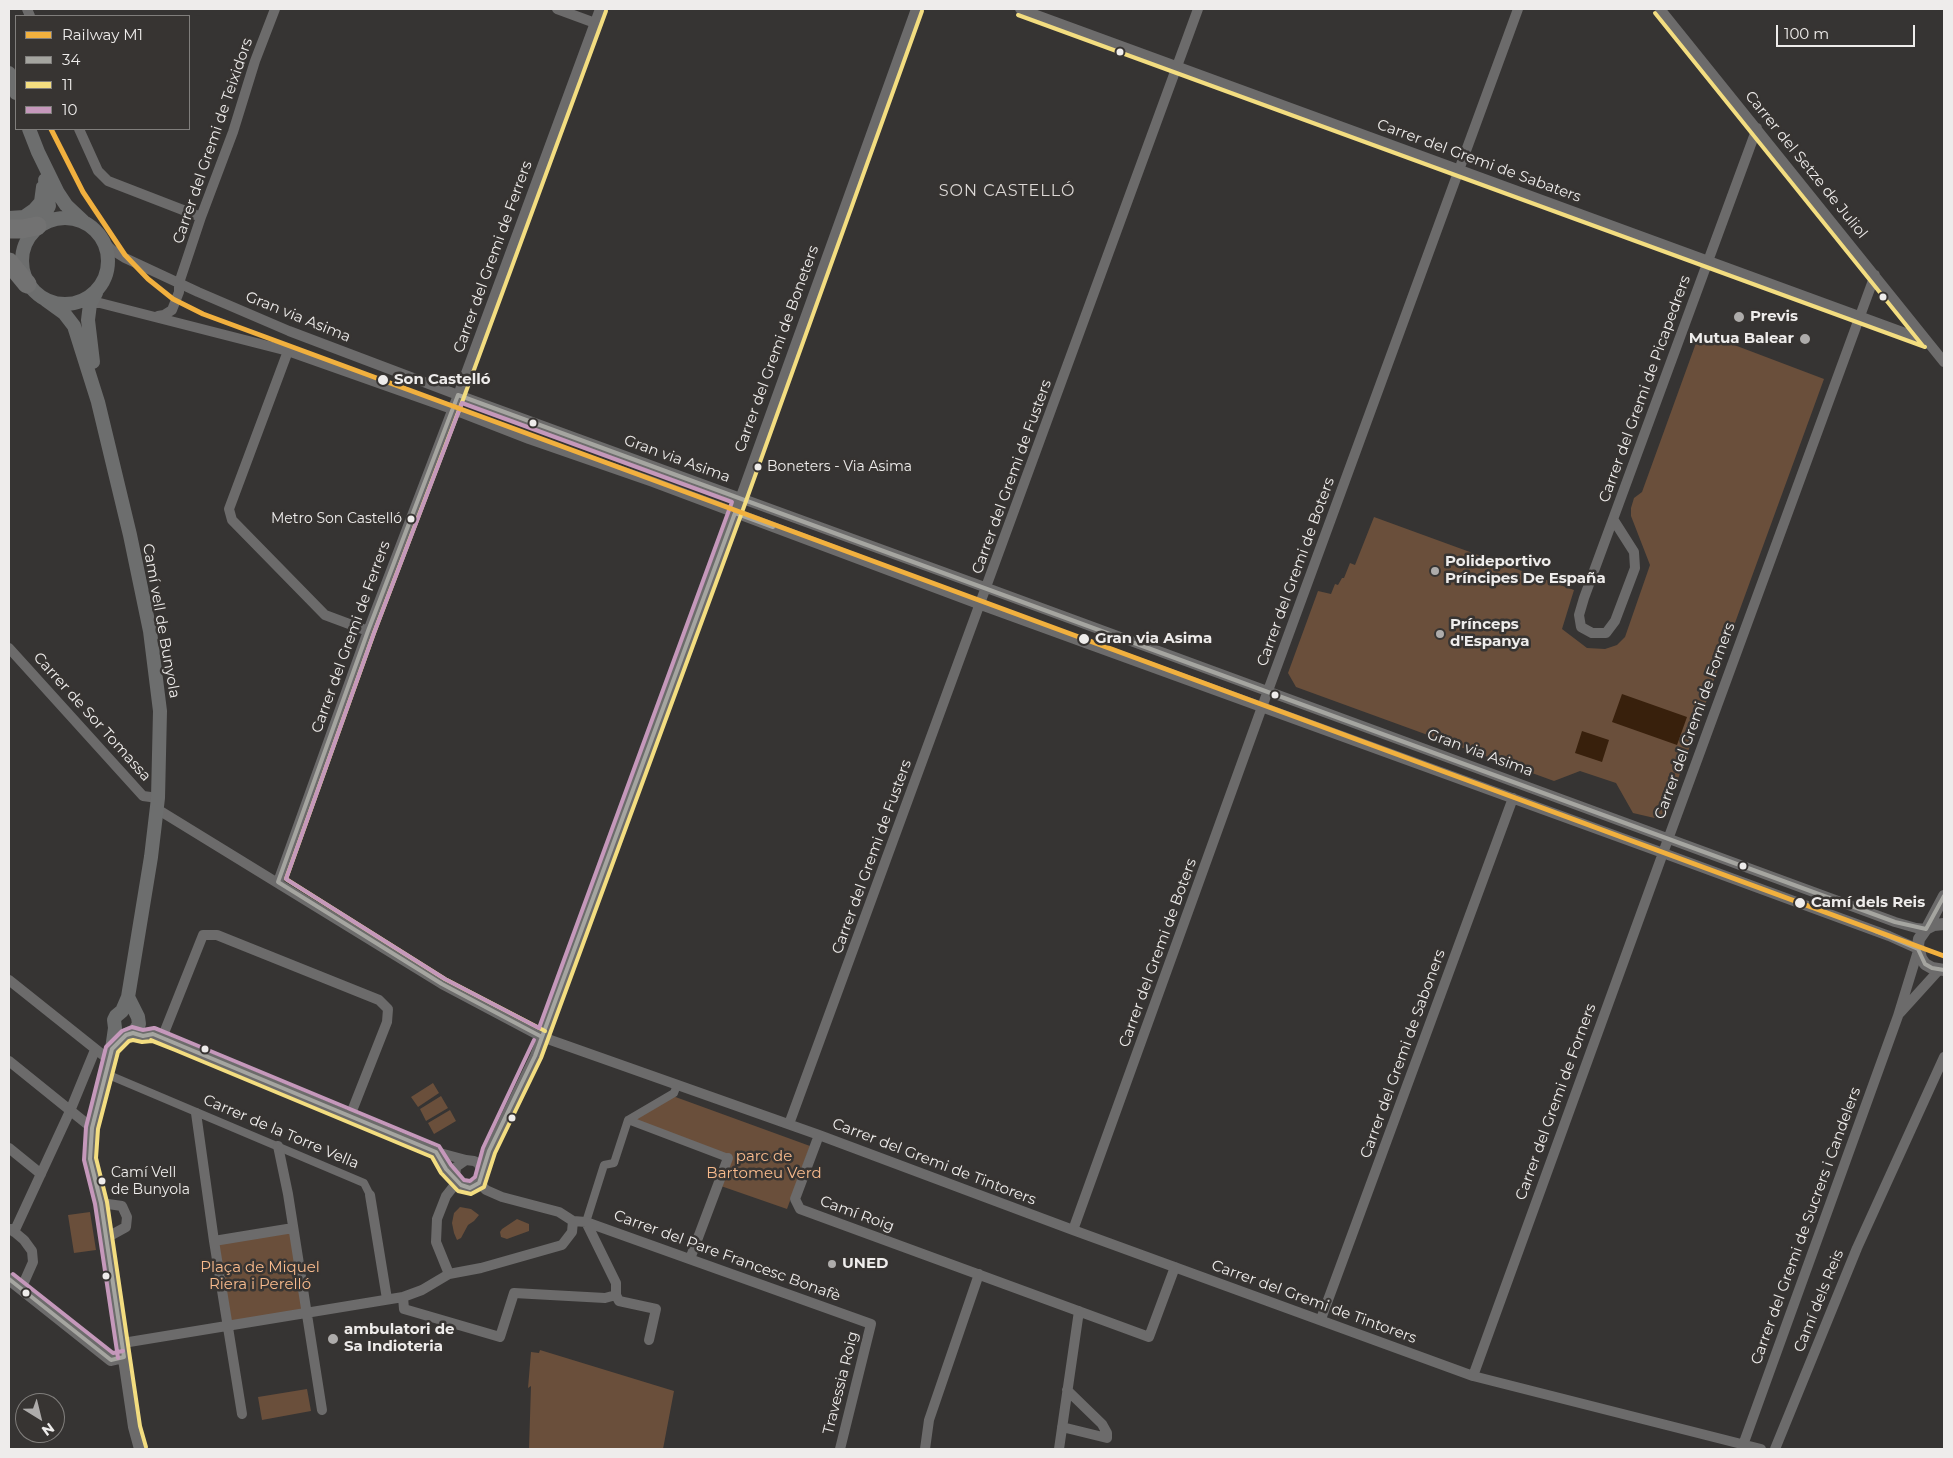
<!DOCTYPE html>
<html>
<head>
<meta charset="utf-8">
<style>
	body { margin:0 }
	#map { position:relative; width:1953px; height:1458px; overflow:hidden; background:#363433; font-family:Montserrat,sans-serif }
	canvas { display:block }
	.frame { position:absolute; inset:0; border:10px solid #eeeceb; pointer-events:none }
	.legend { position:absolute; left:15px; top:15px; width:175px; height:115px; box-sizing:border-box; background:#373432; border:1px solid #807e7c; margin:0; padding:6px 9px; list-style:none; font-size:15px; color:#eeeceb }
	.legend li { display:flex; align-items:center; gap:10px; height:25px }
	.legend b { width:25px; border:1px solid #807e7c }
	.north { position:absolute; left:15px; top:1393px; width:50px; height:50px; box-sizing:border-box; background:#373432; border:1px solid #807e7c; border-radius:50%; rotate:144deg; font-size:14px; font-weight:700; line-height:20px; text-align:center; color:#eeeceb }
	.north::after { content:''; display:block; margin:auto; width:18px; height:22px; background:#aeacab; clip-path:polygon(50% 0,100% 100%,50% 72%,0 100%) }
	.scale { position:absolute; left:1776px; top:25px; width:139px; height:22px; box-sizing:border-box; border:2px solid #eeeceb; border-top:0; padding-left:6px; font-size:15px; line-height:18px; white-space:nowrap; color:#eeeceb; -webkit-text-stroke:4px #373432; paint-order:stroke }
</style>
</head>
<body>
<div id="map">
<canvas width="1953" height="1458"></canvas>
<div class="frame"></div>
<ul class="legend">
<li><b style="height:6px;background:#f1b03e"></b>Railway M1</li>
<li><b style="height:6px;background:#a5a5a0"></b>34</li>
<li><b style="height:6px;background:#f3dd80"></b>11</li>
<li><b style="height:6px;background:#c598bb"></b>10</li>
</ul>
<div class="north">N</div>
<div class="scale">100 m</div>
</div>
<script>
const ctx = document.querySelector('canvas').getContext('2d');
ctx.lineJoin = 'round';
function fillPath(path, color) { ctx.fillStyle = color; ctx.fill(path, 'evenodd'); }
const poly = rows => new Path2D(rows.map(r => 'M' + r).join(''));
function stroke(path, color, width, dash) { ctx.strokeStyle = color; ctx.lineWidth = width; ctx.lineCap = dash ? 'butt' : 'round'; ctx.setLineDash(dash || []); ctx.stroke(path); }
function drawText(font, color, halo, rows, align = 'center') {
  ctx.font = font + ' Montserrat,sans-serif'; ctx.lineWidth = 5; ctx.setLineDash([]); ctx.textBaseline = 'middle'; ctx.strokeStyle = halo; ctx.fillStyle = color; for (const [text, x, y, turn = 0] of rows) {
    ctx.save(); ctx.translate(x, y); ctx.rotate((+turn || 0) * Math.PI / 180); ctx.textAlign = isNaN(turn) ? turn : align; if (halo) ctx.strokeText(text, 0, 0); ctx.fillText(text, 0, 0); ctx.restore();
  }
}
const green = poly([
	[1700,332,1824,379,1663,820,1633,813,1616,783,1580,771,1554,781,1296,687,1288,673,1318,591,1331,594,1335,584,1338,585,1342,578,1344,578,1350,563,1355,565,1374,517,1574,590,1562,629,1587,648,1605,649,1617,645,1625,637,1650,565,1631,516,1631,508,1634,498,1642,492],
	[433,1083,439,1093,418,1107,411,1097],
	[670,1095,810,1146,787,1209,718,1185,728,1159,628,1120],
	[441,1096,448,1108,426,1121,420,1109],
	[450,1110,456,1121,434,1134,428,1123],
	[460,1207,471,1209,479,1215,474,1221,468,1225,461,1238,457,1240,454,1233,452,1223,454,1213],
	[90,1212,96,1250,74,1253,68,1215],
	[517,1219,529,1224,529,1231,507,1239,501,1237,500,1232,502,1229],
	[293,1228,306,1312,228,1325,214,1241],
	[540,1350,674,1391,663,1449,529,1449,531,1386,528,1388,531,1352,539,1353],
	[307,1389,311,1411,262,1420,258,1397]
]);
const water = poly([
	[1622,694,1687,717,1677,745,1612,722],
	[1582,731,1609,740,1602,762,1575,753]
]);
const pedestrian = poly([
	[104,1073,364,1183,370,1195],
	[628,1120,728,1158],
	[586,1222,604,1165,614,1163,628,1120,674,1093,677,1085]
]);
const minor = poly([
	[27,9,30,16],
	[557,9,595,23],
	[1020,9,1927,341],
	[1660,9,1944,362],
	[79,129,98,171,108,181,201,217],
	[104,242,112,250,125,258,198,292,289,331,458,395,987,588,1895,922,1916,928,1926,929],
	[77,303,100,303,288,351,452,409,529,439,653,482,981,605,1663,853,1889,936,1918,949],
	[158,316,164,315,172,310,179,292,179,283,201,217,233,132,255,61,275,9],
	[288,351,229,509,232,520,325,615,368,631],
	[1613,519,1634,552,1635,568,1615,621,1606,633,1592,633,1581,627,1579,615,1584,598,1757,128],
	[9,648,143,796,158,798],
	[157,809,442,984,542,1037,819,1135,1073,1230,1473,1376,1761,1449],
	[278,882,368,631,458,395,600,9],
	[9,980,108,1059],
	[1900,1013,1939,970],
	[133,1033,143,1036,153,1034,436,1152,466,1160],
	[162,1038,203,935,217,935,379,1000,388,1009,387,1022,350,1116],
	[9,1061,92,1128],
	[196,1113,214,1241,242,1414],
	[789,1124,1198,9],
	[819,1135,795,1199,800,1209,1149,1337,1175,1267],
	[278,1146,288,1194,322,1410],
	[9,1148,41,1174],
	[436,1152,446,1169,461,1185,470,1188,479,1183,489,1151,535,1056,735,513,916,9],
	[455,1179,456,1167,466,1160,474,1161,478,1163,483,1172],
	[457,1182,446,1196,437,1219,436,1242,449,1274,481,1268,562,1245,572,1232,573,1221,559,1212,502,1197,486,1190,479,1183],
	[370,1195,387,1299],
	[101,1203,122,1206,127,1217,126,1227,106,1238],
	[573,1221,586,1222,871,1324,840,1449],
	[11,1229,24,1240,32,1251,33,1262,21,1289],
	[1073,1230,1262,707,1518,9],
	[14,1232,70,1111,95,1050],
	[214,1241,293,1228],
	[690,1259,728,1158],
	[616,1295,619,1301,656,1309,649,1340],
	[403,1297,404,1309,500,1337,514,1293,605,1298,616,1295,616,1283,586,1222],
	[1321,1319,1513,798],
	[123,1343,403,1297,422,1290,449,1274],
	[1473,1376,1663,853,1875,275],
	[1062,1427,1107,1438,1107,1433,1102,1424,1067,1390],
	[1743,1445,1898,1016,1918,951],
	[925,1449,929,1420,979,1274],
	[1059,1449,1079,1311],
	[1775,1449,1857,1248,1944,1057]
]);
const tertiary = poly([
	[1944,924,1934,925,1926,929,1919,939,1918,945,1921,958,1925,964,1932,968,1944,970],
	[1927,928,1944,896],
	[112,1049,92,1128,90,1159,101,1203,134,1427,140,1449],
	[9,1279,111,1360,124,1357]
]);
const secondary = poly([
	[9,73,16,93],
	[29,129,38,152,58,193,66,205,83,221],
	'22 261a43 43 0 1 1 86 0a43 43 0 1 1-86 0Z',
	[9,218,24,217,34,210,41,202,43,187],
	[37,227,49,206,45,180],
	[46,300,64,313,74,326,98,402,130,535,150,631,160,711,158,798,151,857,128,997,122,1011,116,1016,114,1020,115,1028,112,1049],
	[93,362,88,320,90,304,96,293],
	[112,1049,126,1035,135,1031,139,1024,138,1017,128,997]
]);
const motorway = poly([
	[9,229,22,229,37,226],
	[9,262,27,284]
]);
const bus1 = poly([
	[1875,931,1918,949,1925,964,1932,968,1944,970],
	[153,1034,436,1152,446,1169,461,1185,470,1188,479,1183,489,1151,535,1056,735,513,773,527],
	[542,1037,442,984,278,882,368,631,458,395,1895,922,1926,929,1944,896],
	[9,1279,111,1360,124,1357],
	[124,1357,101,1203,90,1159,92,1128,112,1049,126,1035,133,1033,143,1036,153,1034,177,1044]
]);
const bus2 = poly([
	[1655,13,1923,346],
	[1018,15,1925,347],
	[545,1031,445,979,286,879,374,633,464,397,606,11],
	[151,1040,432,1157,441,1173,458,1191,471,1194,484,1187,495,1153,541,1058,741,515,922,11],
	[146,1447,140,1426,107,1202,96,1158,98,1129,118,1052,129,1041,133,1040,142,1042,152,1041,175,1050]
]);
const bus3 = poly([
	[462,403,732,502,539,1028,445,979,286,879,374,633,462,403],
	[155,1028,439,1146,451,1165,464,1180,470,1181,475,1177,483,1148,534,1040],
	[13,1274,113,1353,123,1351],
	[118,1358,95,1204,84,1160,86,1127,106,1047,122,1031,132,1027,143,1030,154,1028,179,1038]
]);
const rail1 = poly([
	[51,129,83,192,125,255,148,279,173,299,203,314,1944,956]
]);
const markers = [
	[1120,52,4.5,"#eeeceb"],
	[1883,297,4.5,"#eeeceb"],
	[1739,317,6,"#aeacab"],
	[1805,339,6,"#aeacab"],
	[383,380,6,"#eeeceb"],
	[533,423,4.5,"#eeeceb"],
	[758,467,4.5,"#eeeceb"],
	[411,519,4.5,"#eeeceb"],
	[1435,571,5,"#aeacab"],
	[1440,634,5,"#aeacab"],
	[1084,639,6,"#eeeceb"],
	[1275,695,4.5,"#eeeceb"],
	[1743,866,4.5,"#eeeceb"],
	[1800,903,6,"#eeeceb"],
	[205,1049,4.5,"#eeeceb"],
	[512,1118,4.5,"#eeeceb"],
	[102,1181,4.5,"#eeeceb"],
	[832,1264,5,"#aeacab"],
	[106,1276,4.5,"#eeeceb"],
	[26,1293,4.5,"#eeeceb"],
	[333,1339,6,"#aeacab"]
];
const busNames = [
	["Boneters - Via Asima",767,467],
	["Metro Son Castelló",402,519,"right"],
	["Camí Vell",111,1173],
	["de Bunyola",111,1190]
];
const streetNames = [
	["Carrer del Gremi de Teixidors",213,141,-71],
	["Carrer del Gremi de Sabaters",1479,161,20],
	["Carrer del Setze de Juliol",1806,165,51],
	["Carrer del Gremi de Ferrers",493,257,-70],
	["Gran via Asima",298,317,22],
	["Carrer del Gremi de Boneters",777,349,-70],
	["Carrer del Gremi de Picapedrers",1645,389,-70],
	["Gran via Asima",677,459,20],
	["Carrer del Gremi de Fusters",1012,477,-70],
	["Carrer del Gremi de Boters",1296,572,-70],
	["Camí vell de Bunyola",161,621,80],
	["Carrer del Gremi de Ferrers",351,637,-70],
	["Carrer de Sor Tomassa",92,717,48],
	["Carrer del Gremi de Forners",1695,721,-70],
	["Gran via Asima",1480,753,20],
	["Carrer del Gremi de Fusters",872,857,-70],
	["Carrer del Gremi de Boters",1158,953,-70],
	["Carrer del Gremi de Saboners",1403,1054,-70],
	["Carrer del Gremi de Forners",1556,1102,-70],
	["Carrer de la Torre Vella",281,1132,23],
	["Carrer del Gremi de Tintorers",934,1162,21],
	["Camí Roig",857,1214,20],
	["Carrer del Gremi de Sucrers i Candelers",1806,1226,-70],
	["Carrer del Pare Francesc Bonafè",727,1256,20],
	["Camí dels Reis",1819,1301,-68],
	["Carrer del Gremi de Tintorers",1314,1302,20],
	["Travessia Roig",841,1383,-76]
];
const poiNames = [
	["Previs",1750,317],
	["Mutua Balear",1794,339,"right"],
	["Polideportivo",1445,562],
	["Príncipes De España",1445,579],
	["Prínceps",1450,625],
	["d'Espanya",1450,642],
	["UNED",842,1264],
	["ambulatori de",344,1330],
	["Sa Indioteria",344,1347]
];
const stopNames = [
	["Son Castelló",394,380],
	["Gran via Asima",1095,639],
	["Camí dels Reis",1811,903]
];
const parkNames = [
	["parc de",764,1157],
	["Bartomeu Verd",764,1174],
	["Plaça de Miquel",260,1268],
	["Riera i Perelló",260,1285]
];
const neighbourhoodNames = [
	["SON CASTELLÓ",1007,191]
];
fillPath(green, '#6a4f3b');
fillPath(water, '#38200c');
stroke(pedestrian, '#6c6b6b', 8);
stroke(minor, '#6c6b6b', 10);
stroke(tertiary, '#6c6b6b', 12);
stroke(secondary, '#6d6e6e', 14);
stroke(motorway, '#727272', 19);
stroke(bus1, '#a5a5a0', 4);
stroke(bus2, '#f3dd80', 4);
stroke(bus3, '#c598bb', 4);
stroke(rail1, '#f1b03e', 5);
for (const [x, y, r, color] of markers) { const dot = new Path2D(); dot.arc(x, y, r, 0, 2 * Math.PI); ctx.fillStyle = color; ctx.fill(dot); stroke(dot, '#373432', 2); }
drawText('14px', '#eeeceb', '#373432', busNames, 'left');
drawText('15px', '#eeeceb', '#373432', streetNames);
drawText('bold 15px', '#eeeceb', '#373432', poiNames, 'left');
drawText('bold 15px', '#eeeceb', '#373432', stopNames, 'left');
drawText('15px', '#f9bb8d', '#373432', parkNames);
ctx.letterSpacing = '1px';
drawText('16px', '#dcd8d6', '#373432', neighbourhoodNames);
ctx.letterSpacing = '0px';
</script>
</body>
</html>
